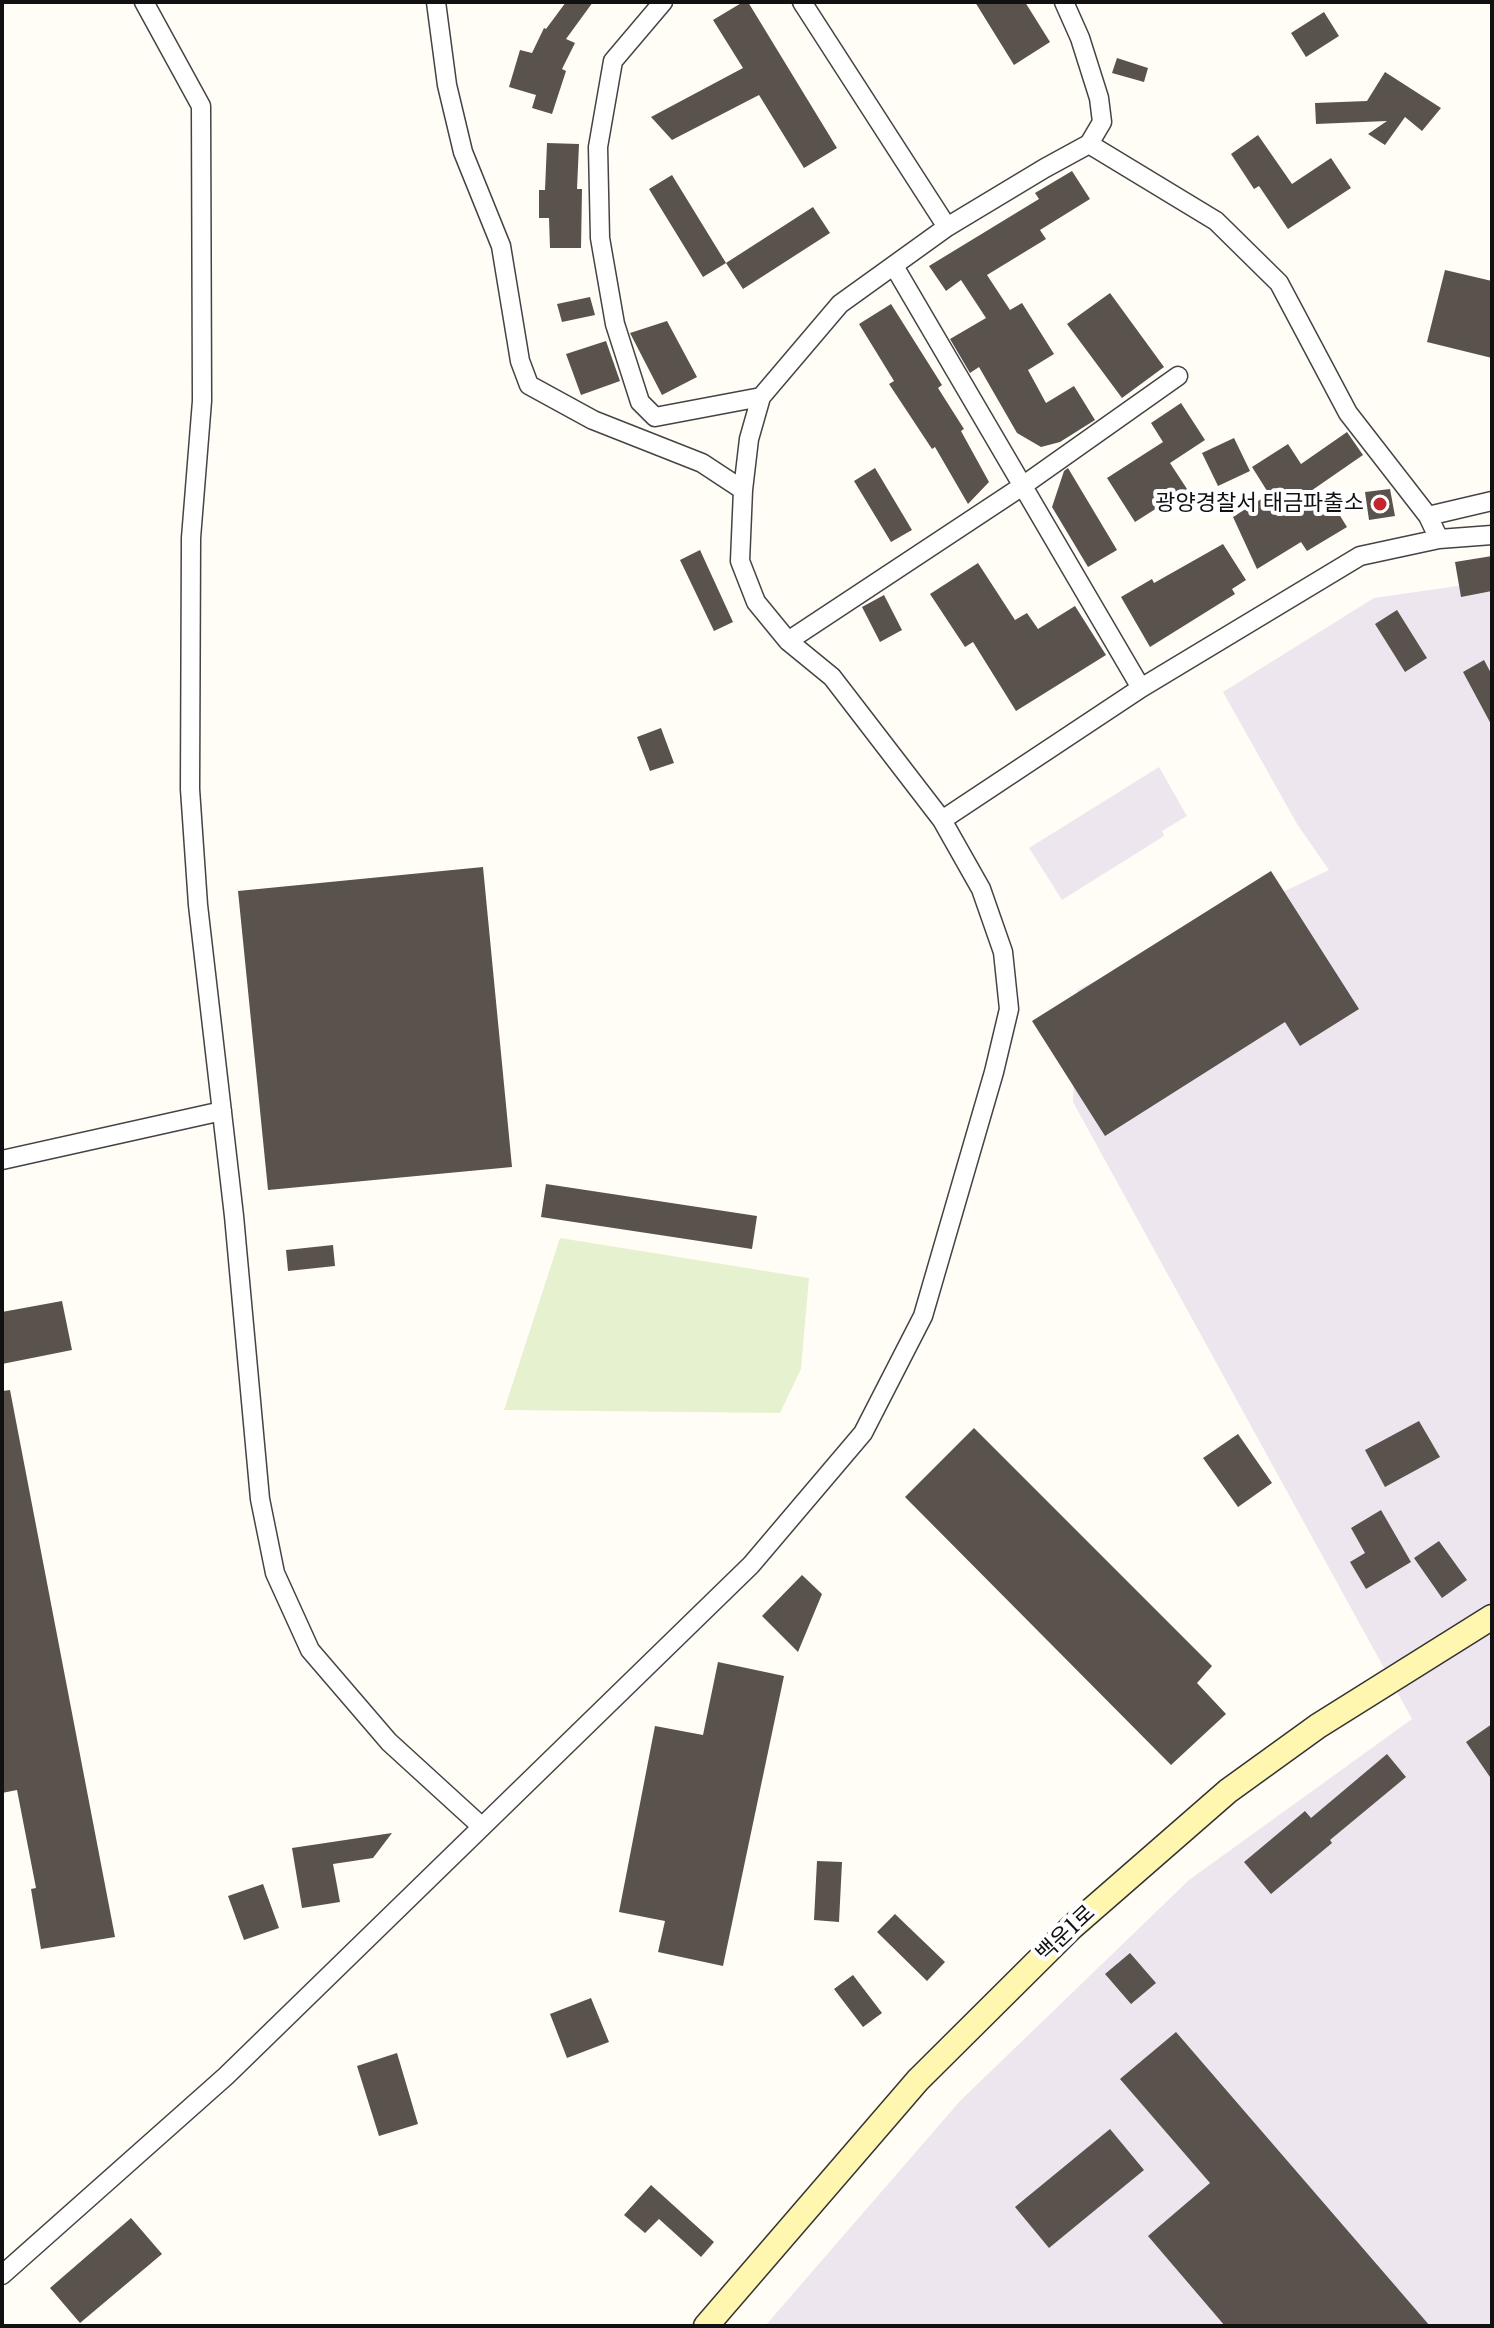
<!DOCTYPE html>
<html>
<head>
<meta charset="utf-8">
<style>
	body { margin:0 }
	#map { position:relative; width:1494px; height:2328px; overflow:hidden; background:#fffdf5; font-family:"Libre Baskerville",serif }
	canvas { display:block }
	.frame { position:absolute; inset:0; border:4px solid #111; pointer-events:none }
</style>
</head>
<body>
<div id="map">
<canvas width="1494" height="2328"></canvas>
<div class="frame"></div>
</div>
<script>
const ctx = document.querySelector('canvas').getContext('2d');
ctx.lineJoin = 'round';
function fillPath(path, color) { ctx.fillStyle = color; ctx.fill(path, 'evenodd'); }
const poly = rows => new Path2D(rows.map(r => 'M' + r).join(''));
function stroke(path, color, width, dash) { ctx.strokeStyle = color; ctx.lineWidth = width; ctx.lineCap = dash ? 'butt' : 'round'; ctx.setLineDash(dash || []); ctx.stroke(path); }
function drawText(font, color, halo, rows, align = 'center') {
  ctx.font = font + ' "Libre Baskerville","Noto Sans KR",serif'; ctx.lineWidth = 8; ctx.setLineDash([]); ctx.textBaseline = 'middle'; ctx.strokeStyle = halo; ctx.fillStyle = color; for (const [text, x, y, turn = 0] of rows) {
    ctx.save(); ctx.translate(x, y); ctx.rotate((+turn || 0) * Math.PI / 180); ctx.textAlign = isNaN(turn) ? turn : align; if (halo) ctx.strokeText(text, 0, 0); ctx.fillText(text, 0, 0); ctx.restore();
  }
}
const industrial = poly([
	[1492,581,1492,2326,765,2326,960,2101,1189,1880,1412,1719,1073,1102,1077,990,1329,870,1297,824,1223,692,1374,598],
	[1159,767,1187,816,1162,831,1164,836,1062,900,1029,848]
]);
const pitch = poly([
	[560,1238,809,1278,801,1369,780,1413,504,1410]
]);
const building = poly([
	[566,2,593,2,566,39,575,43,562,69,566,71,552,114,532,108,536,95,509,87,520,50,532,53,544,28,546,29],
	[743,2,748,2,837,148,804,168,759,95,672,140,651,117,743,68,713,20],
	[975,2,1025,2,1050,42,1014,65],
	[1324,12,1339,36,1306,57,1291,33],
	[1117,58,1148,68,1144,82,1112,73],
	[1385,72,1441,108,1422,131,1405,117,1385,145,1368,134,1387,121,1316,124,1315,103,1367,101],
	[1258,135,1292,184,1331,158,1351,188,1288,229,1259,186,1254,189,1231,154],
	[547,143,579,144,577,189,582,189,581,248,550,248,549,218,539,218,539,190,545,190],
	[1072,171,1090,199,1040,230,1046,239,987,275,1010,310,1022,303,1054,354,1028,370,1046,403,1074,386,1095,420,1060,442,1041,447,1017,433,979,367,970,373,950,339,986,318,961,280,946,291,929,266,1039,199,1035,193],
	[672,175,726,263,703,277,649,189],
	[813,207,830,233,743,289,726,263],
	[1445,270,1492,281,1492,358,1427,342],
	[1110,293,1164,367,1122,398,1067,324],
	[590,297,595,315,562,322,557,304],
	[891,304,942,385,938,388,964,429,961,431,989,482,968,504,935,447,932,449,889,384,894,381,859,324],
	[667,321,697,377,662,395,630,333],
	[606,341,620,381,581,395,566,354],
	[1181,403,1205,440,1170,463,1187,489,1135,522,1107,478,1163,442,1151,423],
	[1347,432,1363,455,1295,502,1329,498,1347,527,1307,551,1301,542,1257,569,1233,517,1269,494,1252,467,1288,444,1301,464],
	[1234,438,1250,471,1218,486,1202,453],
	[875,468,912,530,891,542,854,481],
	[1068,468,1117,550,1088,567,1052,507,1064,471],
	[1390,489,1395,516,1369,520,1365,492],
	[1223,544,1246,580,1232,589,1235,594,1150,647,1121,597,1152,579,1154,583],
	[700,550,733,622,714,631,680,560],
	[1492,556,1492,591,1461,597,1455,562],
	[978,563,1015,620,1027,613,1038,629,1075,606,1106,655,1016,711,973,642,965,647,930,594],
	[884,595,902,630,880,642,862,607],
	[1397,610,1427,658,1405,672,1375,624],
	[1484,660,1492,675,1492,726,1463,672],
	[661,728,674,763,650,771,637,737],
	[483,867,512,1167,268,1190,238,891],
	[1271,871,1359,1009,1300,1046,1285,1022,1105,1136,1032,1021],
	[546,1184,757,1216,752,1249,541,1217],
	[333,1245,335,1266,288,1271,286,1250],
	[62,1301,72,1350,2,1364,2,1312],
	[10,1390,115,1937,41,1949,31,1889,36,1888,17,1790,2,1793,2,1391],
	[1419,1421,1440,1457,1385,1487,1365,1450],
	[974,1428,1212,1666,1197,1683,1226,1714,1171,1765,905,1497],
	[1238,1434,1272,1483,1238,1507,1203,1458],
	[1381,1510,1411,1562,1366,1589,1350,1562,1365,1553,1351,1528],
	[1439,1541,1467,1580,1442,1598,1414,1558],
	[802,1575,822,1594,798,1652,762,1616],
	[718,1662,784,1676,723,1966,658,1952,665,1921,619,1912,655,1726,703,1735],
	[1492,1724,1492,1780,1466,1742],
	[1387,1754,1406,1777,1330,1840,1332,1843,1271,1894,1244,1862,1305,1811,1311,1818],
	[392,1833,373,1858,333,1864,340,1902,302,1908,292,1848],
	[817,1861,842,1862,839,1922,814,1920],
	[263,1884,279,1928,244,1940,228,1896],
	[895,1914,945,1962,927,1981,877,1932],
	[1130,1953,1156,1983,1131,2004,1105,1974],
	[853,1975,882,2013,863,2027,834,1989],
	[591,1998,609,2042,567,2058,550,2014],
	[1176,2032,1430,2326,1225,2326,1148,2236,1210,2183,1120,2079],
	[397,2053,418,2124,379,2136,357,2066],
	[1110,2129,1144,2170,1049,2248,1015,2207],
	[651,2185,714,2242,701,2257,659,2219,645,2233,624,2215],
	[131,2218,162,2254,80,2323,50,2288]
]);
const street = poly([
	[144,2,201,106,202,401,191,538,190,789,198,905,234,1216,260,1499,275,1573,310,1650,389,1742,481,1826],
	[436,2,447,85,463,152,501,246,520,361,529,385,593,420,702,463,743,490],
	[663,2,613,61,598,147,600,238,615,324,640,402,655,417,761,397],
	[802,2,947,227],
	[1064,2,1080,38,1099,98,1102,122,1089,144],
	[894,266,1141,688],
	[1428,516,1492,501],
	[788,641,1021,487,1178,376],
	[942,820,832,677,788,641,756,602,740,561,743,490,749,439,761,397,840,304,947,227,1045,168,1089,144,1216,221,1279,283,1348,413,1428,516,1439,539],
	[2,1160,222,1111],
	[2,2275,226,2076,751,1565,863,1433,923,1316,994,1072,1009,1009,1003,952,981,889,942,820,1141,688,1360,556,1439,539,1492,535]
]);
const secondary = poly([
	[706,2326,918,2080,1072,1927,1228,1791,1318,1726,1492,1617]
]);
const markers = [
	[1380,504,8,"#c4262e"]
];
const poiNames = [
	["광양경찰서 태금파출소",1364,504]
];
const streetNames = [
	["백운1로",1066,1934,-43]
];
fillPath(industrial, '#eee6ef');
fillPath(pitch, '#e6f2cf');
fillPath(building, '#5a524d');
stroke(street, '#444', 21);
stroke(secondary, '#333', 27);
stroke(street, '#fff', 18);
stroke(secondary, '#fff6b0', 24);
for (const [x, y, r, color] of markers) { const dot = new Path2D(); dot.arc(x, y, r, 0, 2 * Math.PI); ctx.fillStyle = color; ctx.fill(dot); stroke(dot, '#fff', 3); }
drawText('22px', '#111', '#fff', poiNames, 'right');
drawText('22px', '#111', '#fff', streetNames);
</script>
</body>
</html>
